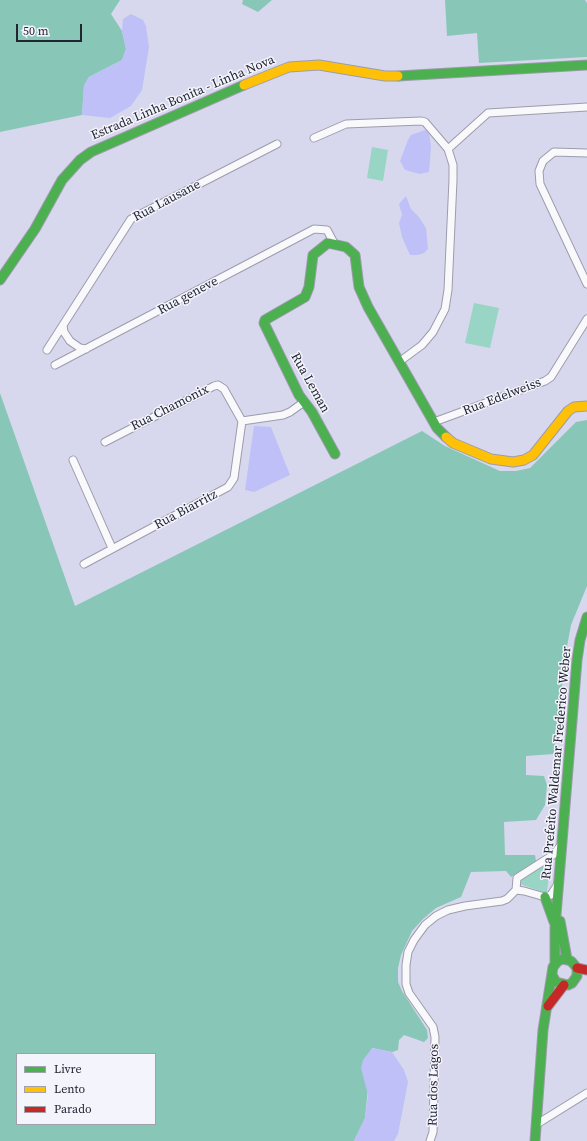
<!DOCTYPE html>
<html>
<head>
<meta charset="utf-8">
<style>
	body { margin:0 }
	#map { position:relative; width:587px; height:1141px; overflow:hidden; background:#d7d8ed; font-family:"Source Serif 4",serif }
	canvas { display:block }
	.legend { position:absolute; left:16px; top:1053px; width:140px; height:72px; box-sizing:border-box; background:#f3f4fc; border:1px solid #a0a1ab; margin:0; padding:5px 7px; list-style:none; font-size:12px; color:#232432 }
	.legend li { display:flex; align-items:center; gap:8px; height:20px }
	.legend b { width:20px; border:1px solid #a0a1ab }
	.scale { position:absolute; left:16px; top:24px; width:66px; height:18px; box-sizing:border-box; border:2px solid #232432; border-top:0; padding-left:5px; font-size:12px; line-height:14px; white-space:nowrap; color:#232432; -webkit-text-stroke:3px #f3f4fc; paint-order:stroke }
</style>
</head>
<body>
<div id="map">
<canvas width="587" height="1141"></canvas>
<ul class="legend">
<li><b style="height:5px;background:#4caf50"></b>Livre</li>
<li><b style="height:5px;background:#ffc107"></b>Lento</li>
<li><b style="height:5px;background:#c62828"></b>Parado</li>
</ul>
<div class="scale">50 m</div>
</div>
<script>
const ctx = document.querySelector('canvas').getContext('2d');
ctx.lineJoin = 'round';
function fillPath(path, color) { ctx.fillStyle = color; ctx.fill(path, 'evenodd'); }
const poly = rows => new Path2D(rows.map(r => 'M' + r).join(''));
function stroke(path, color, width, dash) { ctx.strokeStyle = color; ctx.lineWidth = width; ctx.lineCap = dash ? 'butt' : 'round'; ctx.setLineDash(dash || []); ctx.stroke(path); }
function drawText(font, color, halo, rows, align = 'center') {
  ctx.font = font + ' "Source Serif 4",serif'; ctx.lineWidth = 3; ctx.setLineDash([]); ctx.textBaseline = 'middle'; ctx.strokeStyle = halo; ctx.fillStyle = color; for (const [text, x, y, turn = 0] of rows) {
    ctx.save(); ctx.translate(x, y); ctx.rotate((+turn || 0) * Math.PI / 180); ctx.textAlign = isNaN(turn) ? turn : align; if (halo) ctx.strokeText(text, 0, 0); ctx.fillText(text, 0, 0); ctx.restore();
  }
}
const green = poly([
	[372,147,388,150,383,181,367,178],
	[474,303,499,308,490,348,465,343],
	[544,865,550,868,547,891,543,892,520,884,521,879]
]);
const forest = poly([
	[0,0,120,0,111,14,122,31,126,49,122,60,89,77,84,86,82,115,0,132],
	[243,0,272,0,258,12,242,4],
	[445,0,585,0,587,3,587,57,479,63,477,33,447,36],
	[0,393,75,606,422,431,445,446,500,471,516,471,530,468,576,422,587,420,587,586,571,625,566,652,554,754,526,756,526,775,544,776,547,785,545,805,536,820,504,822,505,855,535,855,536,861,511,877,506,871,471,872,461,897,436,908,423,919,412,931,401,955,398,968,398,982,402,991,427,1030,428,1038,424,1042,404,1035,399,1040,398,1050,392,1052,372,1048,365,1118,354,1141,0,1141],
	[17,1054,155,1054,155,1124,17,1124]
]);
const water = poly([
	[131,14,143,20,146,26,149,47,142,90,131,106,110,118,82,115,84,85,89,77,122,60,126,49,122,31,123,19],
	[425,130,429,132,431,147,429,172,420,174,405,170,400,161,408,140,411,135],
	[406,196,411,209,418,216,426,228,428,249,424,253,418,255,410,255,402,237,399,223,402,215,399,204],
	[254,426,271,427,290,475,254,492,245,490],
	[372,1048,392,1052,404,1070,408,1082,398,1134,394,1141,354,1141,365,1118,368,1095,361,1068,363,1060]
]);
const street = poly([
	[314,138,346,124,421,121,425,122,448,149,453,165,453,180,448,290,445,309,433,332,422,345,399,362],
	[448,149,488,113,587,107],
	[587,153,554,152,543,161,539,171,540,184,587,284],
	[63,325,64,332,70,341,80,348,86,349],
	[47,350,131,219,277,144],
	[55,365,314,229,327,230,334,243],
	[242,421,283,415,290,412,304,402],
	[434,422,545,381,551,377,587,319],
	[105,442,214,386,218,385,224,389,242,421],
	[73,460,112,548],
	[84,564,228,487,234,478,242,421],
	[558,884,551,895,545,897,524,891,516,890,517,878,553,855,561,845],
	[537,1124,587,1093],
	[430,1141,433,1132,435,1037,433,1027,409,993,406,984,406,965,408,952,414,940,425,925,436,916,448,910,465,906,502,901,507,899,516,890]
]);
const fast = poly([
	[398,76,587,65],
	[0,280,35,229,62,180,80,160,91,152,244,85],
	[335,454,312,412,299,395,264,323,265,320,305,297,309,287,313,255,328,243,346,247,355,255,359,287,368,307,437,428,446,437],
	[545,897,554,922],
	[560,921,567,959],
	[555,963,555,927,577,660,580,640,587,617],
	[535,1141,543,1030,553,967,558,961,563,959,571,961,577,968,577,976,572,983,568,985,556,982,552,975]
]);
const slow = poly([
	[244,85,289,67,319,65,385,76,398,76],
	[446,437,453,443,491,459,513,462,524,460,533,455,568,411,574,407,587,406]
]);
const jam = poly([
	[577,968,587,970],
	[548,1006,564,985]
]);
const streetNames = [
	["Estrada Linha Bonita - Linha Nova",183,98,-23],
	["Rua Lausane",167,201,-28],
	["Rua geneve",188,296,-28],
	["Rua Leman",310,383,61],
	["Rua Edelweiss",502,397,-21],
	["Rua Chamonix",170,408,-27],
	["Rua Biarritz",186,510,-28],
	["Rua Prefeito Waldemar Frederico Weber",557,763,-85],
	["Rua dos Lagos",434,1085,-89]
];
fillPath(green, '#99d5c5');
fillPath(forest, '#88c7b7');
fillPath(water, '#bec0f7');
stroke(street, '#9c9cac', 9);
stroke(fast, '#9c9cac', 11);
stroke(slow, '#9c9cac', 11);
stroke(jam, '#9c9cac', 11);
stroke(street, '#f9f9fc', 7);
stroke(fast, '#4caf50', 9);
stroke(slow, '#ffc107', 9);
stroke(jam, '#c62828', 9);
drawText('13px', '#232432', '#f3f4fc', streetNames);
</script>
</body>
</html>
